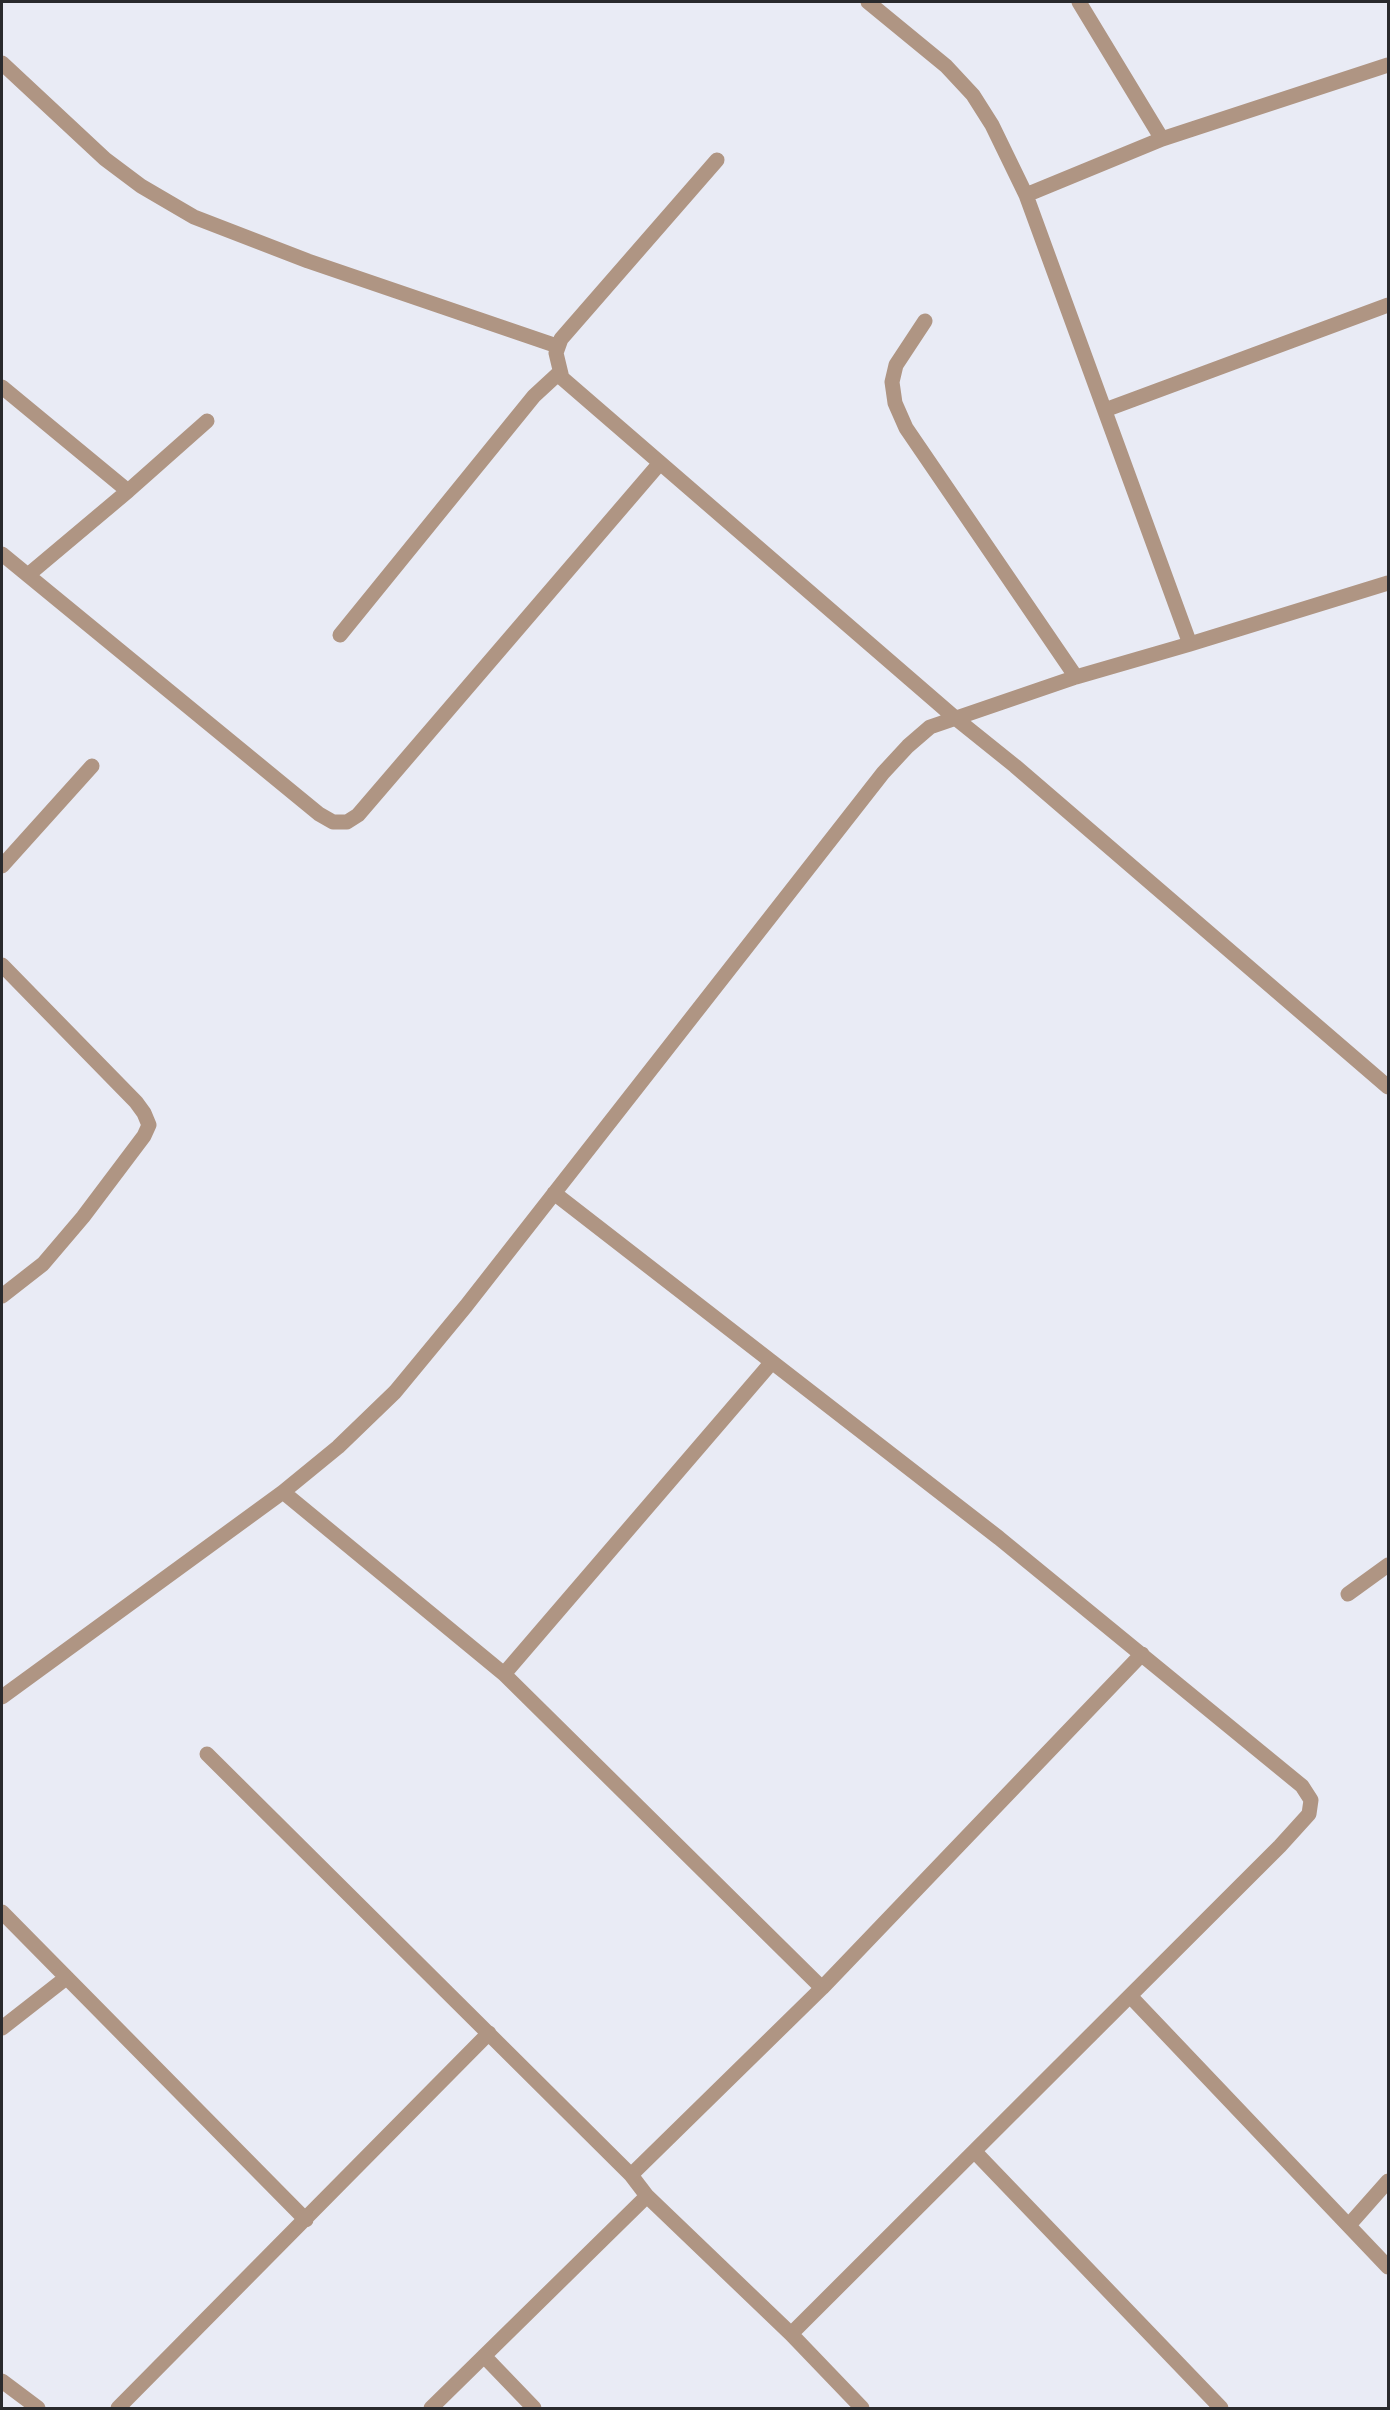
<!DOCTYPE html>
<html>
<head>
<meta charset="utf-8">
<style>
	body { margin:0 }
	#map { position:relative; width:1390px; height:2410px; overflow:hidden; background:#e9ebf5; font-family:Arial,sans-serif }
	canvas { display:block }
	.frame { position:absolute; inset:0; border:3px solid #292a2d; pointer-events:none }
</style>
</head>
<body>
<div id="map">
<canvas width="1390" height="2410"></canvas>
<div class="frame"></div>
</div>
<script>
const ctx = document.querySelector('canvas').getContext('2d');
ctx.lineJoin = 'round';
const poly = rows => new Path2D(rows.map(r => 'M' + r).join(''));
function stroke(path, color, width, dash) { ctx.strokeStyle = color; ctx.lineWidth = width; ctx.lineCap = dash ? 'butt' : 'round'; ctx.setLineDash(dash || []); ctx.stroke(path); }
const minor = poly([
	[868,2,946,66,973,95,992,125,1026,195,1162,139,1388,65],
	[1079,2,1162,139],
	[2,63,105,159,141,186,194,217,308,261,557,346],
	[717,160,561,339,556,353,562,378,954,717,1015,766,1388,1087],
	[1026,195,1190,644],
	[925,321,896,365,892,382,895,403,906,428,1076,677],
	[2,387,128,491,28,575],
	[1105,410,1388,305],
	[128,491,207,421],
	[2,554,319,814,333,822,347,822,358,815,660,463],
	[340,635,534,396,560,372],
	[2,866,92,766],
	[2,965,136,1102,144,1113,149,1125,144,1136,83,1217,43,1264,2,1296],
	[554,1193,999,1538,1302,1786,1311,1800,1309,1814,1280,1846,791,2334],
	[283,1492,504,1674,822,1988],
	[1348,1594,1388,1565],
	[504,1674,772,1362],
	[2,1697,283,1492,338,1447,395,1392,466,1306,883,773,908,746,930,727,1076,677,1190,644,1388,583],
	[207,1754,631,2175,647,2196,791,2334,862,2408],
	[2,1912,306,2220],
	[1131,1997,1388,2267],
	[2,2028,66,1978],
	[975,2152,1221,2408],
	[631,2175,822,1988,1142,1654],
	[1349,2225,1388,2181],
	[484,2356,534,2408],
	[2,2381,38,2408],
	[118,2408,489,2033],
	[431,2408,647,2196]
]);
stroke(minor, '#af9583', 15);
</script>
</body>
</html>
